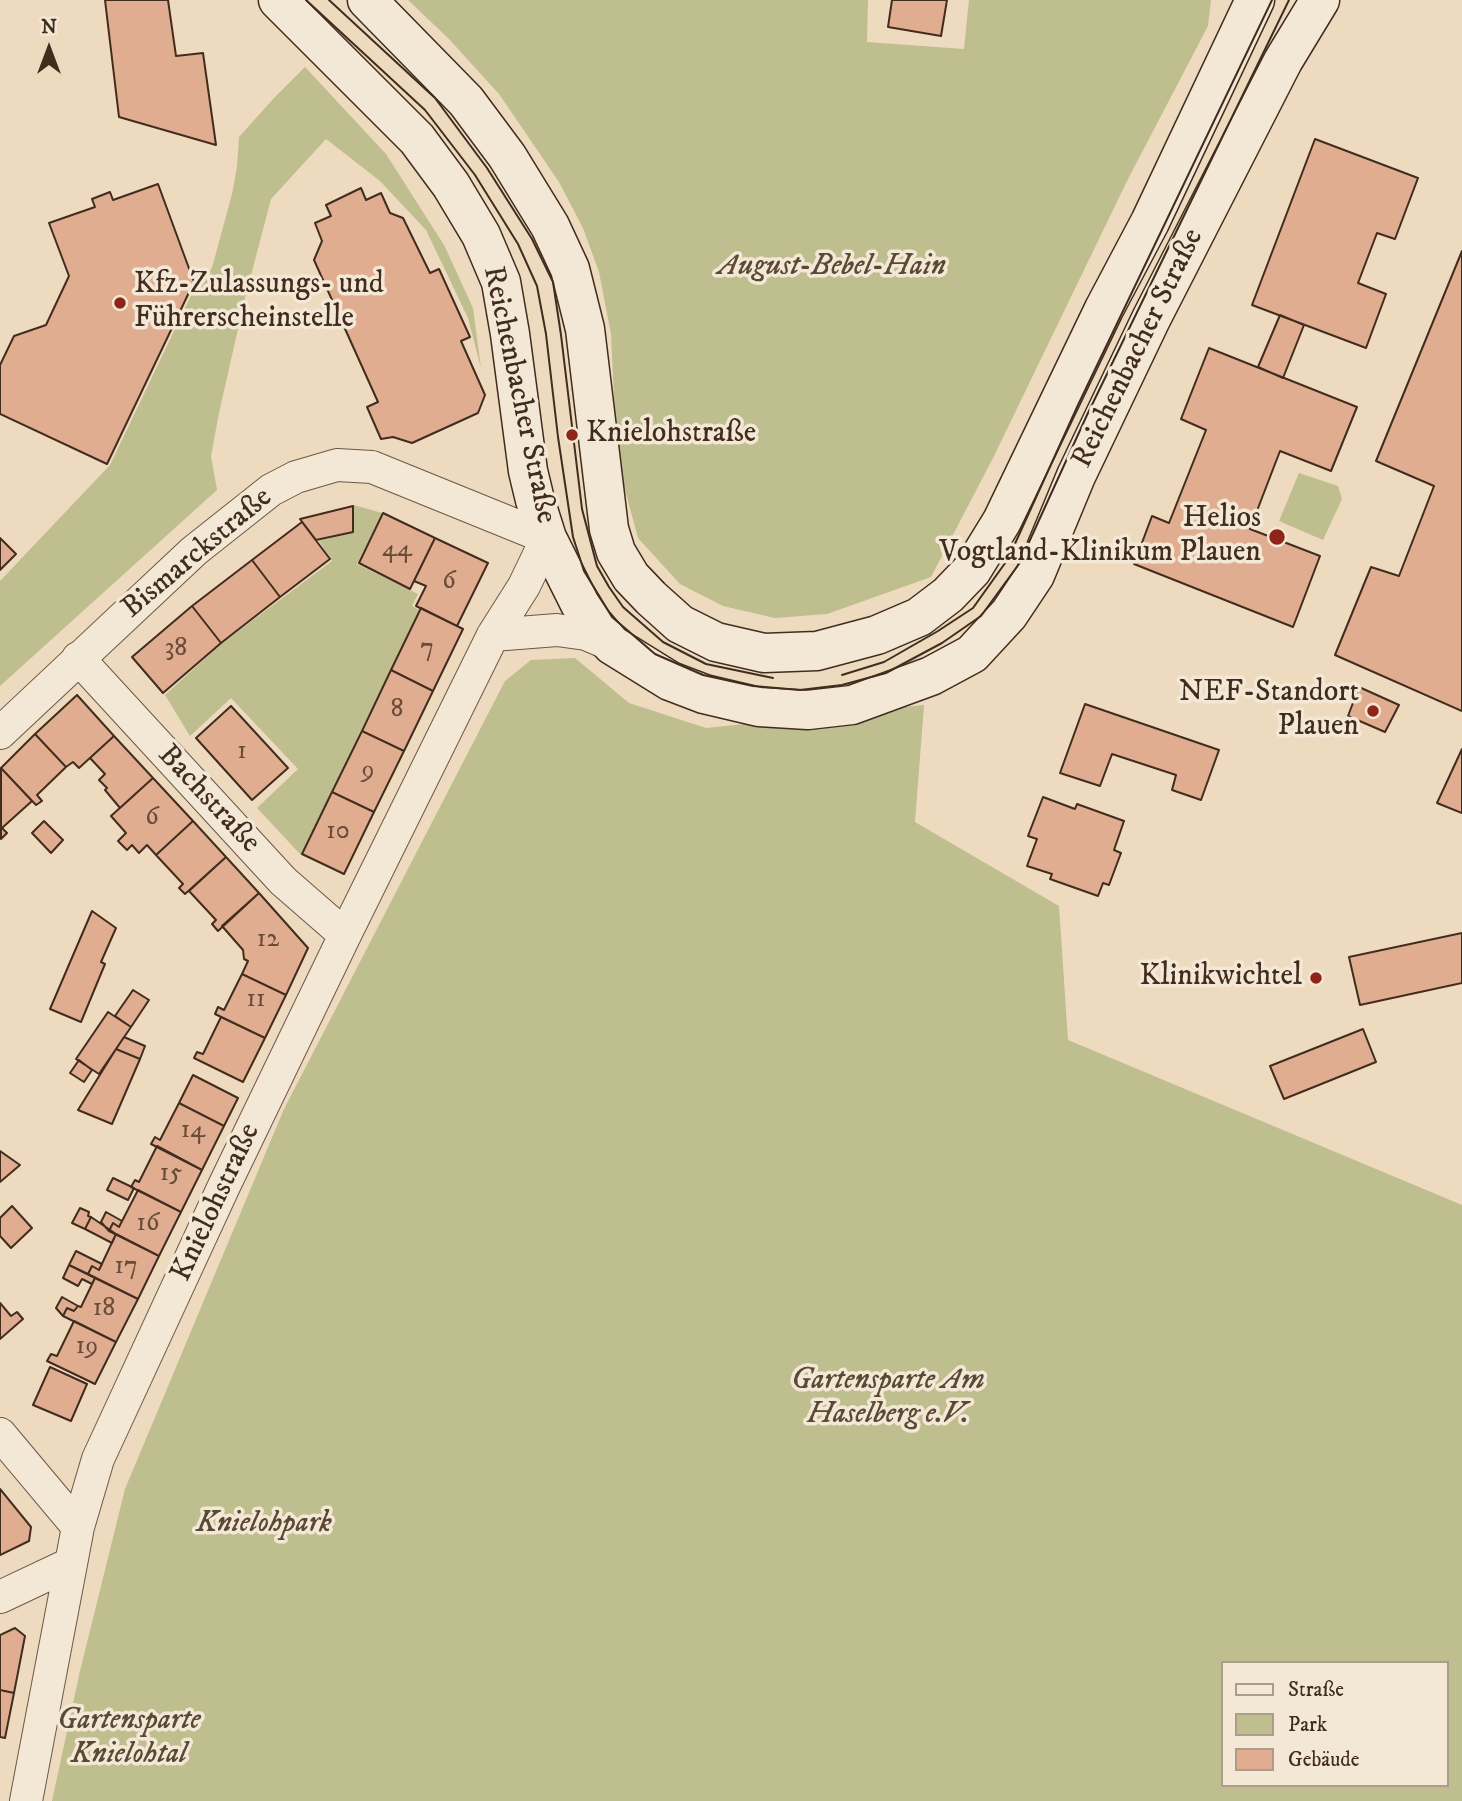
<!DOCTYPE html>
<html>
<head>
<meta charset="utf-8">
<style>
	body { margin:0 }
	#map { position:relative; width:1462px; height:1801px; overflow:hidden; background:#eddabf; font-family:"IM FELL DW Pica",serif }
	canvas { display:block }
	.legend { position:absolute; left:1221px; top:1661px; width:228px; height:126px; box-sizing:border-box; background:#f3e7d5; border:2px solid #ac9c8c; margin:0; padding:9px 12px; list-style:none; font-size:21px; color:#412c1e }
	.legend li { display:flex; align-items:center; gap:14px; height:35px }
	.legend b { width:35px; border:2px solid #ac9c8c }
	.north { position:absolute; left:14px; top:14px; width:70px; height:70px; -webkit-text-stroke:5px #f3e7d5; paint-order:stroke; rotate:0deg; font-size:19px; font-weight:700; line-height:28px; text-align:center; color:#412c1e }
	.north::after { content:''; display:block; margin:auto; width:24px; height:32px; background:#412c1e; clip-path:polygon(50% 0,100% 100%,50% 72%,0 100%) }
</style>
</head>
<body>
<div id="map">
<canvas width="1462" height="1801"></canvas>
<ul class="legend">
<li><b style="height:9px;background:#f3e7d5"></b>Straße</li>
<li><b style="height:19px;background:#bebe8e"></b>Park</li>
<li><b style="height:19px;background:#e0ad90"></b>Gebäude</li>
</ul>
<div class="north">N</div>
</div>
<script>
const ctx = document.querySelector('canvas').getContext('2d');
ctx.lineJoin = 'round';
function fillPath(path, color) { ctx.fillStyle = color; ctx.fill(path, 'evenodd'); }
const poly = rows => new Path2D(rows.map(r => 'M' + r).join(''));
function stroke(path, color, width, dash) { ctx.strokeStyle = color; ctx.lineWidth = width; ctx.lineCap = dash ? 'butt' : 'round'; ctx.setLineDash(dash || []); ctx.stroke(path); }
function drawText(font, color, halo, rows, align = 'center') {
  ctx.font = font + ' "IM FELL DW Pica",serif'; ctx.lineWidth = 7; ctx.setLineDash([]); ctx.textBaseline = 'middle'; ctx.strokeStyle = halo; ctx.fillStyle = color; for (const [text, x, y, turn = 0] of rows) {
    ctx.save(); ctx.translate(x, y); ctx.rotate((+turn || 0) * Math.PI / 180); ctx.textAlign = isNaN(turn) ? turn : align; if (halo) ctx.strokeText(text, 0, 0); ctx.fillText(text, 0, 0); ctx.restore();
  }
}
const green = poly([
	[408,0,868,0,867,42,964,49,969,0,1211,0,1208,26,1128,179,993,458,931,577,827,614,775,618,723,606,680,584,638,538,617,460,611,334,599,272,583,228,559,182,499,94,449,39],
	[305,67,386,154,444,245,473,308,481,368,468,318,426,230,380,181,326,139,271,199,245,298,219,413,211,456,217,490,0,686,0,581,110,465,197,283,212,268,232,194,237,167,239,137,274,98],
	[1299,473,1338,486,1342,499,1323,540,1279,521],
	[354,505,382,513,357,564,418,594,412,606,419,610,301,855,257,808,298,769,231,698,190,736,165,695,221,644,332,561,319,541,354,532],
	[575,658,629,703,706,728,924,705,915,822,1059,906,1068,1040,1462,1205,1462,1801,52,1801,80,1671,125,1489,284,1109,505,681,531,660],
	[1222,1663,1446,1663,1446,1785,1222,1785]
]);
const building = poly([
	[105,0,168,0,176,56,203,53,216,145,119,117,105,0],
	[892,0,947,0,941,36,888,27,892,0],
	[1315,139,1418,178,1395,239,1377,233,1358,283,1386,294,1366,348,1252,305,1315,139],
	[158,184,194,282,107,464,0,414,0,365,14,336,46,325,69,276,49,223,95,207,92,199,110,192,113,200,158,184],
	[361,188,366,200,381,193,390,213,403,218,430,273,439,269,470,337,461,341,485,395,478,413,412,443,393,437,381,439,367,407,378,402,314,260,322,241,315,223,331,216,326,205,361,188],
	[1462,251,1462,711,1335,655,1371,567,1399,576,1434,486,1376,461,1462,251],
	[1280,315,1304,325,1283,378,1258,367,1280,315],
	[1209,348,1357,407,1331,471,1280,451,1250,529,1320,556,1293,627,1134,564,1152,516,1169,523,1206,430,1181,419,1209,348],
	[353,506,353,532,316,540,300,519,353,506],
	[383,513,435,538,410,589,359,563,383,513],
	[302,522,330,559,280,597,252,560,302,522],
	[0,538,16,554,0,570,0,538],
	[435,538,488,563,457,626,416,606,426,586,414,581,435,538],
	[252,560,280,597,221,643,192,606,252,560],
	[192,606,221,643,163,693,132,657,192,606],
	[421,608,463,629,433,691,391,670,421,608],
	[391,670,433,691,404,751,362,731,391,670],
	[1359,687,1399,705,1385,732,1348,716,1359,687],
	[77,695,114,736,79,768,73,762,66,767,35,734,77,695],
	[1085,704,1219,750,1201,800,1172,790,1176,775,1112,754,1100,786,1060,773,1085,704],
	[231,706,288,768,252,800,196,738,231,706],
	[362,731,404,751,374,812,332,792,362,731],
	[35,734,66,767,37,795,42,801,36,805,1,768,35,734],
	[114,736,153,778,120,808,105,790,107,788,99,780,105,774,90,758,114,736],
	[1462,749,1462,813,1437,803,1462,749],
	[1,768,32,801,2,828,7,833,1,839,1,768],
	[153,778,193,821,156,855,147,845,139,853,132,845,127,850,118,841,126,833,111,816,153,778],
	[332,792,374,812,344,874,302,854,332,792],
	[1043,797,1075,809,1077,804,1124,821,1114,850,1121,853,1109,885,1103,883,1098,896,1050,879,1052,874,1027,866,1037,839,1028,836,1043,797],
	[44,821,63,840,51,853,32,833,44,821],
	[193,821,226,857,185,894,179,888,183,884,156,855,193,821],
	[226,857,259,893,218,931,212,924,216,920,189,891,226,857],
	[259,893,308,948,286,995,242,974,248,961,244,959,243,950,222,926,259,893],
	[92,911,116,928,101,962,105,964,81,1022,50,1009,92,911],
	[1462,933,1462,983,1360,1005,1349,957,1462,933],
	[242,974,286,995,265,1038,215,1014,218,1007,224,1010,242,974],
	[133,990,149,1000,131,1027,115,1016,133,990],
	[108,1012,131,1027,99,1074,76,1059,108,1012],
	[221,1017,265,1038,243,1082,194,1058,197,1052,203,1054,221,1017],
	[1363,1029,1376,1062,1284,1099,1270,1066,1363,1029],
	[124,1037,145,1046,140,1059,116,1049,124,1037],
	[116,1049,140,1059,112,1124,78,1110,116,1049],
	[79,1060,92,1070,84,1082,70,1073,79,1060],
	[193,1075,238,1098,224,1126,179,1103,193,1075],
	[179,1103,224,1126,202,1170,151,1144,155,1137,160,1140,179,1103],
	[157,1146,202,1170,181,1212,131,1187,135,1180,139,1182,157,1146],
	[0,1151,20,1165,0,1182,0,1151],
	[113,1178,134,1188,128,1200,107,1190,113,1178],
	[138,1190,181,1212,159,1256,109,1231,113,1223,119,1227,138,1190],
	[12,1206,32,1228,11,1248,0,1236,0,1218,12,1206],
	[80,1208,89,1212,88,1216,91,1217,85,1229,72,1223,80,1208],
	[106,1212,122,1221,119,1227,113,1223,109,1231,101,1222,106,1212],
	[91,1217,116,1234,112,1243,85,1229,91,1217],
	[116,1234,159,1256,138,1299,88,1274,92,1266,99,1270,116,1234],
	[76,1251,102,1264,99,1270,92,1266,88,1274,69,1265,76,1251],
	[69,1265,95,1278,92,1284,82,1279,78,1286,63,1278,69,1265],
	[95,1278,138,1299,116,1342,63,1316,67,1308,74,1311,78,1306,81,1307,95,1278],
	[62,1297,78,1306,74,1311,67,1308,63,1316,56,1308,62,1297],
	[0,1303,11,1316,17,1312,23,1319,0,1339,0,1303],
	[74,1321,116,1342,95,1384,47,1361,51,1354,57,1356,74,1321],
	[50,1367,87,1384,71,1421,33,1405,50,1367],
	[0,1489,31,1527,29,1541,0,1555,0,1489],
	[15,1628,25,1636,14,1693,0,1690,0,1635,15,1628],
	[0,1690,14,1693,5,1738,0,1737,0,1690]
]);
const street = poly([
	[493,635,557,630,586,634,612,645],
	[78,658,283,881,345,935],
	[0,733,194,551,271,490,296,477,337,465,372,467,547,538,524,586,493,635,345,935,224,1186,98,1459,78,1527,26,1801],
	[0,1434,78,1527],
	[0,1597,70,1564]
]);
const secondary = poly([
	[278,0,417,139,451,185,481,235,501,282,510,334,528,471,535,500,547,538,580,604,592,622,612,645,670,681,704,694,759,707,808,710,852,705,931,676,972,654,1009,614,1035,575,1076,476,1151,319,1283,61,1320,0],
	[367,0,466,101,507,156,550,226,570,269,585,329,609,529,616,552,631,577,651,598,680,624,716,642,764,653,817,651,877,635,919,617,948,595,972,570,1002,521,1104,309,1150,222,1255,0]
]);
const tram = poly([
	[306,0,425,110,475,175,518,244,537,286,546,334,558,437,573,537,584,571,612,617,655,654,703,675,753,686,800,690,842,685,886,673,942,643,981,616,1019,564,1087,415,1289,0],
	[329,0,435,98,487,168,532,239,553,282,561,335,582,509,597,566,609,587,623,607,663,642,706,664,773,678],
	[842,675,884,662,938,631,973,608,1008,559,1078,405,1272,0]
]);
const markers = [
	[120,303,7,"#8f2418"],
	[572,435,7,"#8f2418"],
	[1277,537,9,"#8f2418"],
	[1373,711,7,"#8f2418"],
	[1316,978,7,"#8f2418"]
];
const numberNames = [
	["44",397,551],
	["6",449,583],
	["38",176,650],
	["7",427,650],
	["8",397,711],
	["1",242,753],
	["9",368,772],
	["6",152,819],
	["10",338,833],
	["12",268,941],
	["11",256,1001],
	["14",193,1132],
	["15",171,1175],
	["16",148,1225],
	["17",126,1268],
	["18",104,1310],
	["19",87,1348]
];
const parkNames = [
	["August-Bebel-Hain",832,268],
	["Gartensparte Am",888,1382],
	["Haselberg e.V.",888,1416],
	["Knielohpark",264,1525],
	["Gartensparte",129,1722],
	["Knielohtal",129,1756]
];
const poiNames = [
	["Kfz-Zulassungs- und",134,286,"left"],
	["Führerscheinstelle",134,320,"left"],
	["Knielohstraße",586,435,"left"],
	["Helios",1261,520],
	["Vogtland-Klinikum Plauen",1261,554],
	["NEF-Standort",1359,694],
	["Plauen",1359,728],
	["Klinikwichtel",1302,978]
];
const streetNames = [
	["Reichenbacher Straße",1139,349,-64],
	["Reichenbacher Straße",518,395,78],
	["Bismarckstraße",198,554,-40],
	["Bachstraße",208,800,47],
	["Knielohstraße",217,1203,-65]
];
fillPath(green, '#bebe8e');
fillPath(building, '#e0ad90');
stroke(building, '#412c1e', 2);
stroke(street, '#6c5846', 34);
stroke(secondary, '#412c1e', 41);
stroke(street, '#f3e7d5', 32);
stroke(secondary, '#f3e7d5', 38);
stroke(tram, '#412c1e', 2);
for (const [x, y, r, color] of markers) { const dot = new Path2D(); dot.arc(x, y, r, 0, 2 * Math.PI); ctx.fillStyle = color; ctx.fill(dot); stroke(dot, '#f3e7d5', 2.5); }
drawText('26px', '#694c3a', null, numberNames);
drawText('italic 30px', '#5a4934', '#f3e7d5', parkNames);
drawText('30px', '#412c1e', '#f3e7d5', poiNames, 'right');
drawText('30px', '#412c1e', '#f3e7d5', streetNames);
</script>
</body>
</html>
